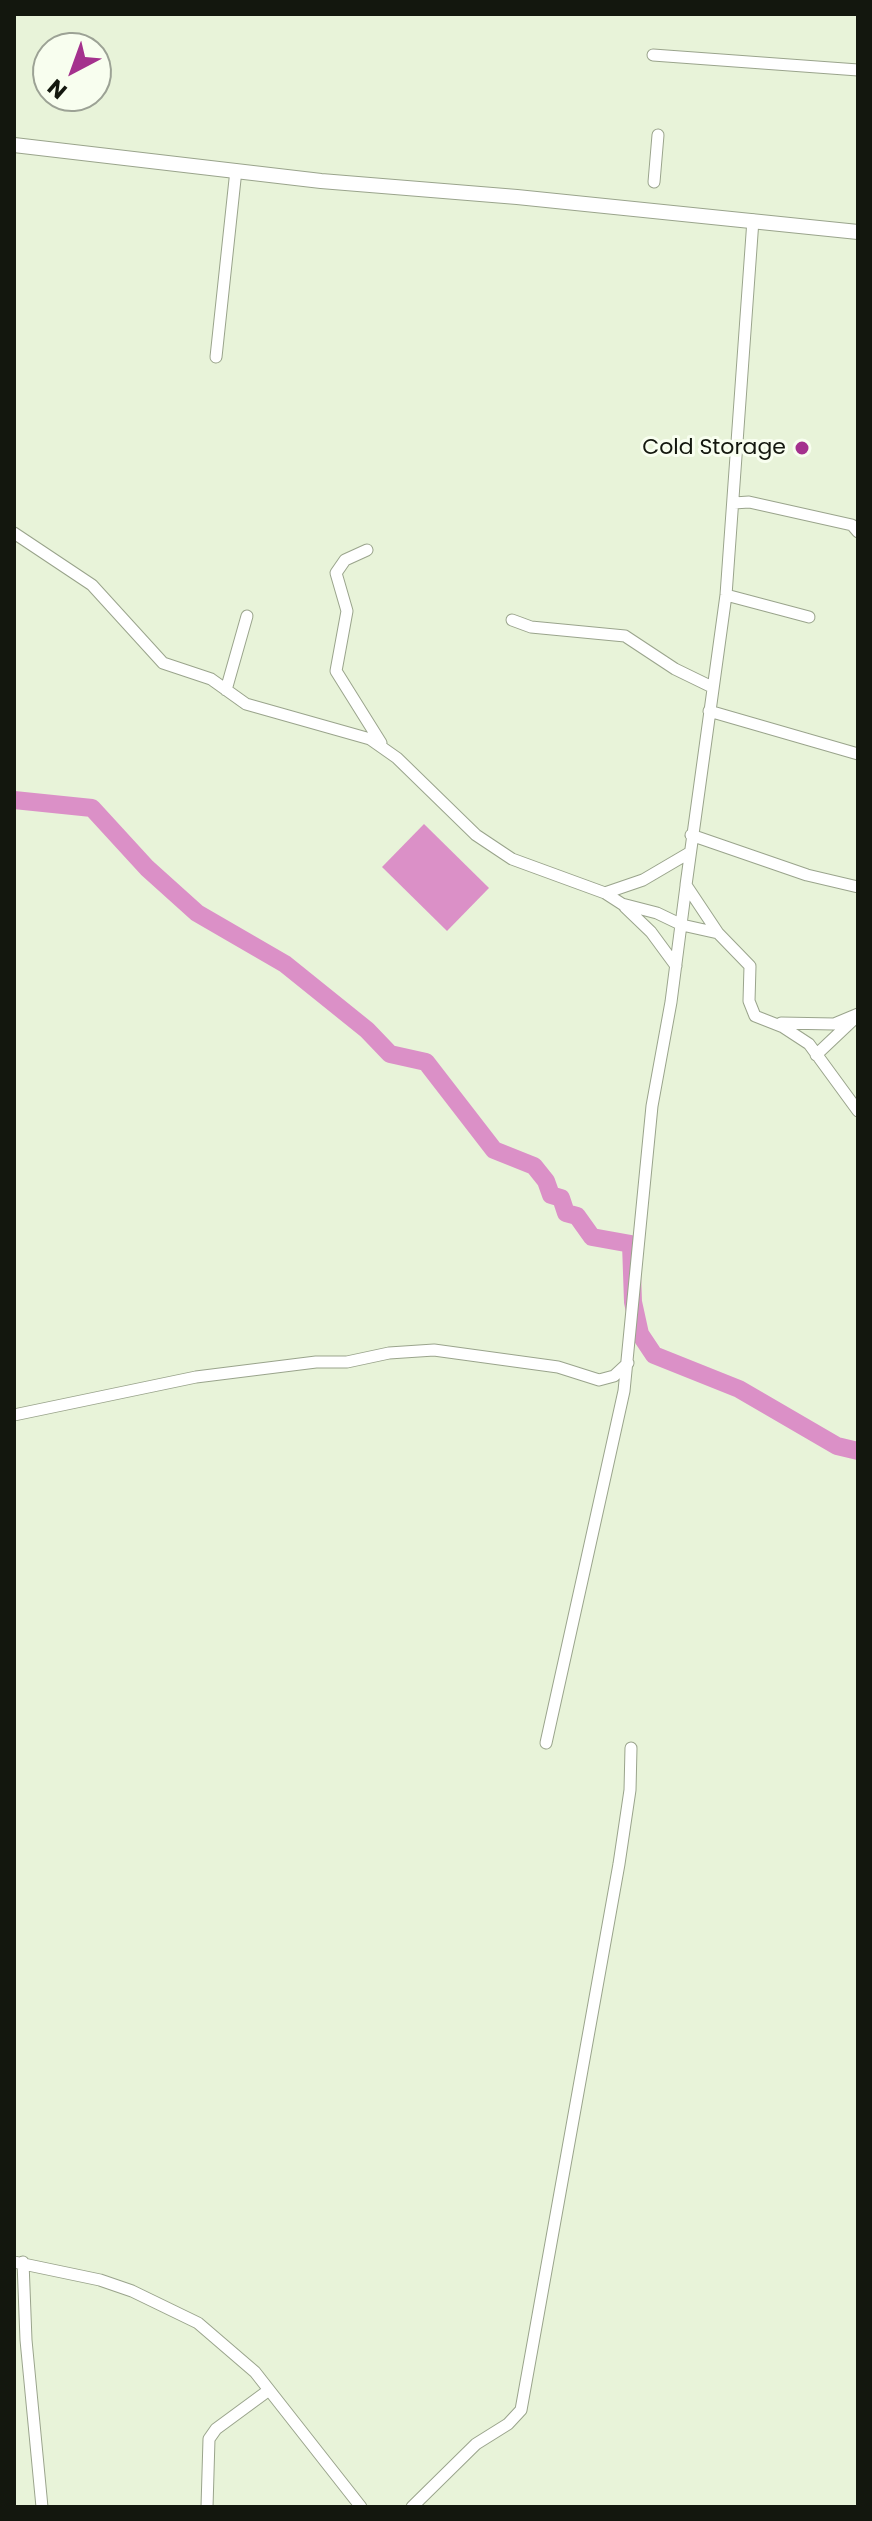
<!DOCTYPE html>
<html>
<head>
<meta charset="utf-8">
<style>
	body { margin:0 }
	#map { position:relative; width:872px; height:2521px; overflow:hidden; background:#e8f3d9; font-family:Poppins,sans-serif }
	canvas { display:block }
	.frame { position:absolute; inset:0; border:16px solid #13170e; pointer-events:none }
	.north { position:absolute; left:32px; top:32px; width:80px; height:80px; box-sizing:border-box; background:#f8feef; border:2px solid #9ca295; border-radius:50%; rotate:221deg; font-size:22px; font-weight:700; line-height:32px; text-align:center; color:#13170e }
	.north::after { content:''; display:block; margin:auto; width:28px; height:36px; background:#a4318d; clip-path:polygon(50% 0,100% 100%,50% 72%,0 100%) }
</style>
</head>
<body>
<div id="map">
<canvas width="872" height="2521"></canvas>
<div class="frame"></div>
<div class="north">N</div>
</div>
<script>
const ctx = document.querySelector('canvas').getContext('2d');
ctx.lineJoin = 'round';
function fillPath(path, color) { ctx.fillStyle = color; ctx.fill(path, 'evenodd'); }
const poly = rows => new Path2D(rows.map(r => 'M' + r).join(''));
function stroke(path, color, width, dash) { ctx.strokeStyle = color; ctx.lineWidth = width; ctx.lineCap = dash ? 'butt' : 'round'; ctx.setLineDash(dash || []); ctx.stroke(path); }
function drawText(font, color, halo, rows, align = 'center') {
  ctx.font = font + ' Poppins,sans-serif'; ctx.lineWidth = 6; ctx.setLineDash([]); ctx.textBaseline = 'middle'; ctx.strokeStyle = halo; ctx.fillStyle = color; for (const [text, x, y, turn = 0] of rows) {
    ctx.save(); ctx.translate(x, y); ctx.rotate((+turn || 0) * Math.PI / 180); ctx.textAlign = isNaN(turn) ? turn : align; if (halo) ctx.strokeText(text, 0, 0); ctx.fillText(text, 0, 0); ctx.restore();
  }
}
const water = poly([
	[424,824,489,888,447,931,382,867]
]);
const river = poly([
	[14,800,92,808,147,868,197,913,285,964,367,1030,390,1054,426,1062,494,1150,534,1166,546,1181,551,1195,561,1198,566,1213,577,1216,592,1237,631,1244,633,1302,640,1334,654,1355,739,1389,837,1446,858,1451]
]);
const minor = poly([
	[653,55,858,70],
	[654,182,658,135],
	[753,220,726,595,686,885,718,933,750,966,749,1001,755,1016,783,1027,809,1044,858,1111],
	[216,357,236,170],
	[734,503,749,502,852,525,858,532],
	[14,533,92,585,163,663,211,679,246,704,370,739,397,758,476,835,512,859,605,893,643,880,689,853],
	[367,550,345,560,336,573,347,611,336,671,381,743],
	[726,595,809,617],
	[512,620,531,627,625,636,675,669,712,687],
	[226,690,247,616],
	[709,711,858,754],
	[691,835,807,875,858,887],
	[605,893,622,904,657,913,682,925,718,933],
	[625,907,651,932,676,966],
	[781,1023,834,1024,858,1014],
	[816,1055,853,1020],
	[14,1415,196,1377,316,1362,347,1362,389,1353,434,1350,558,1367,599,1380,614,1376,628,1363],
	[546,1743,624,1391,652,1106,671,1002,686,886],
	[14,2262,100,2280,132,2291,198,2323,255,2372,361,2507],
	[23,2262,26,2340,42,2507],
	[207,2507,209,2439,216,2429,269,2390],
	[412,2507,476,2444,508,2424,521,2410,619,1864,630,1790,631,1748]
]);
const major = poly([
	[14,145,321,181,517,197,858,232]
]);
const markers = [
	[802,448,8,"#a4318d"]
];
const poiNames = [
	["Cold Storage",786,448]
];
fillPath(water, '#db90c7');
stroke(river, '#db90c7', 18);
stroke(minor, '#9aa48c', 13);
stroke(major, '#9aa48c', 16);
stroke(minor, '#fff', 11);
stroke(major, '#fff', 14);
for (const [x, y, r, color] of markers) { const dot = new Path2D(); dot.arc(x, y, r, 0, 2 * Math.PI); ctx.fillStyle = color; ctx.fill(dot); stroke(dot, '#f8feef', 3); }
drawText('22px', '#13170e', '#f8feef', poiNames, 'right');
</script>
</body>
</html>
